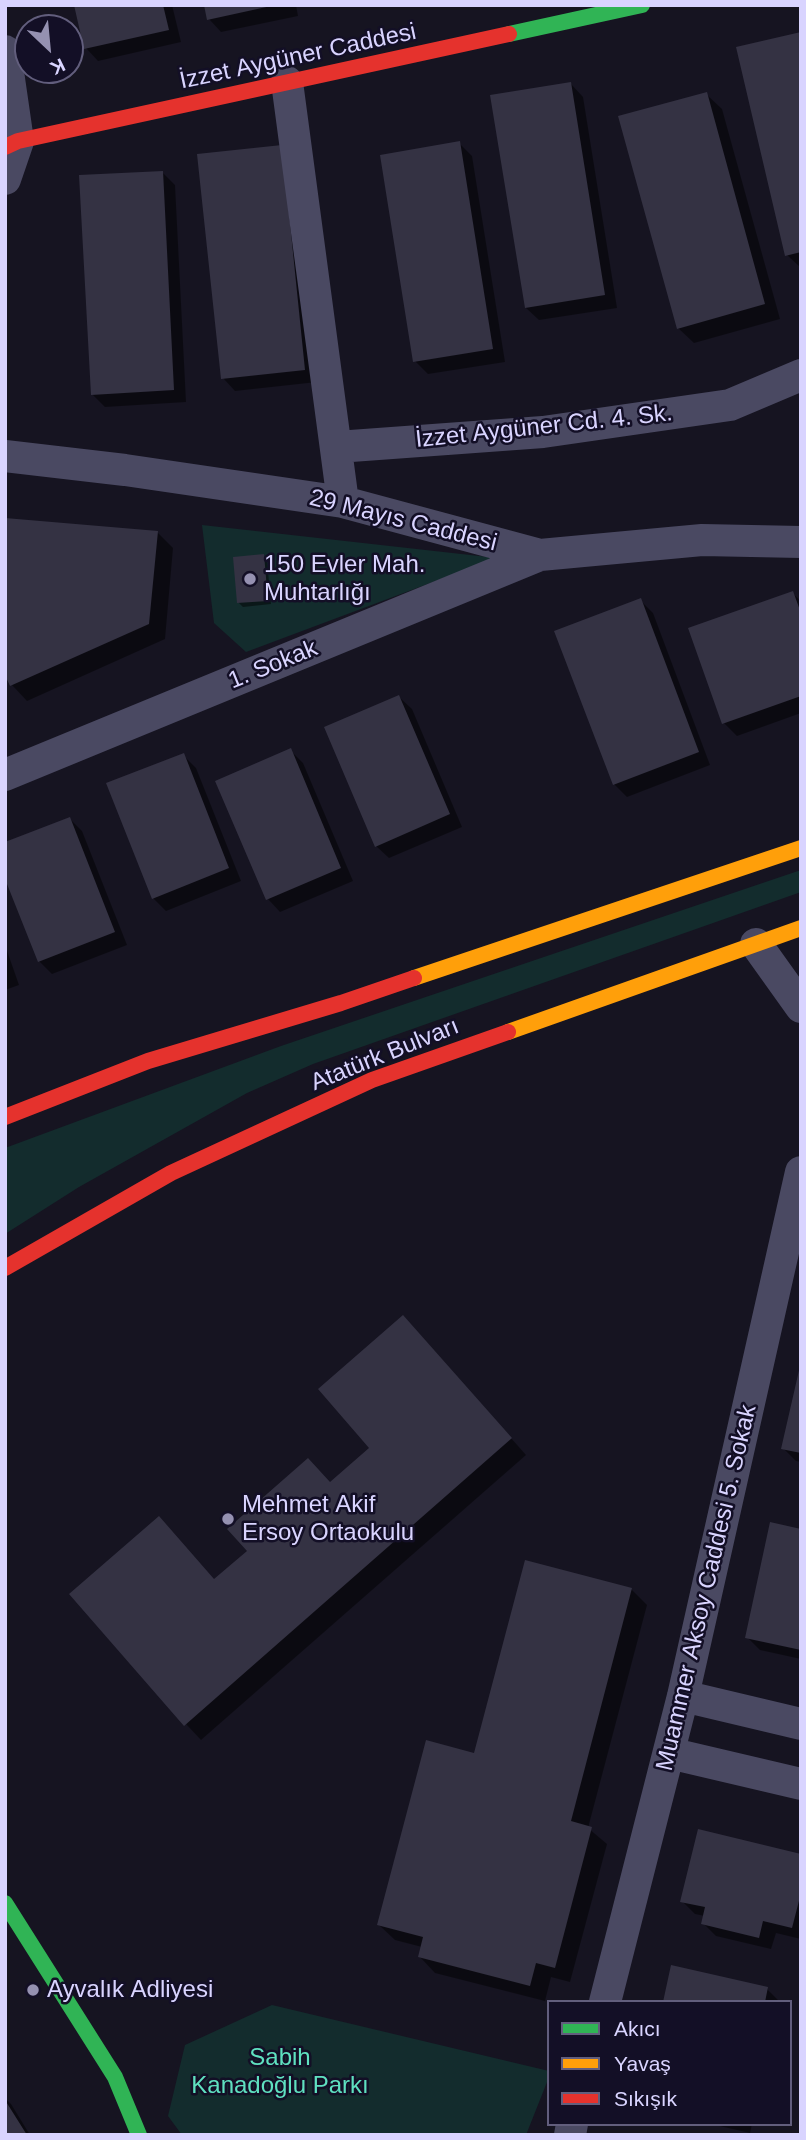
<!DOCTYPE html>
<html>
<head>
<meta charset="utf-8">
<style>
	body { margin:0 }
	#map { position:relative; width:806px; height:2140px; overflow:hidden; background:#161421; font-family:Arial,sans-serif }
	canvas { display:block }
	.frame { position:absolute; inset:0; border:7px solid #d9d4ff; pointer-events:none }
	.legend { position:absolute; left:547px; top:2000px; width:245px; height:126px; box-sizing:border-box; background:#130f26; border:2px solid #625e7d; margin:0; padding:9px 12px; list-style:none; font-size:21px; color:#d9d4ff }
	.legend li { display:flex; align-items:center; gap:14px; height:35px }
	.legend b { width:35px; border:2px solid #625e7d }
	.north { position:absolute; left:14px; top:14px; width:70px; height:70px; box-sizing:border-box; background:#130f26; border:2px solid #625e7d; border-radius:50%; rotate:154deg; font-size:19px; font-weight:700; line-height:28px; text-align:center; color:#d9d4ff }
	.north::after { content:''; display:block; margin:auto; width:24px; height:32px; background:#9591b1; clip-path:polygon(50% 0,100% 100%,50% 72%,0 100%) }
</style>
</head>
<body>
<div id="map">
<canvas width="806" height="2140"></canvas>
<div class="frame"></div>
<ul class="legend">
<li><b style="height:9px;background:#30b455"></b>Akıcı</li>
<li><b style="height:9px;background:#ff9f0a"></b>Yavaş</li>
<li><b style="height:9px;background:#e5322d"></b>Sıkışık</li>
</ul>
<div class="north">K</div>
</div>
<script>
const ctx = document.querySelector('canvas').getContext('2d');
ctx.lineJoin = 'round';
function fillPath(path, color) { ctx.fillStyle = color; ctx.fill(path, 'evenodd'); }
const poly = rows => new Path2D(rows.map(r => 'M' + r).join(''));
function stroke(path, color, width, dash) { ctx.strokeStyle = color; ctx.lineWidth = width; ctx.lineCap = dash ? 'butt' : 'round'; ctx.setLineDash(dash || []); ctx.stroke(path); }
function drawText(font, color, halo, rows, align = 'center') {
  ctx.font = font + ' Arial,sans-serif'; ctx.lineWidth = 5; ctx.setLineDash([]); ctx.textBaseline = 'middle'; ctx.strokeStyle = halo; ctx.fillStyle = color; for (const [text, x, y, turn = 0] of rows) {
    ctx.save(); ctx.translate(x, y); ctx.rotate((+turn || 0) * Math.PI / 180); ctx.textAlign = isNaN(turn) ? turn : align; if (halo) ctx.strokeText(text, 0, 0); ctx.fillText(text, 0, 0); ctx.restore();
  }
}
const green = poly([
	[202,525,497,558,246,652,214,623],
	[801,870,801,892,313,1064,247,1093,79,1187,5,1234,5,1148,281,1046],
	[272,2005,549,2071,549,2077,526,2135,182,2135,168,2116,185,2045]
]);
const shadow = poly([
	[76,5,172,5,181,42,98,61,86,48],
	[206,5,296,5,298,16,221,32,209,19],
	[801,34,801,267,800,267,787,255],
	[571,84,583,97,617,308,539,320,526,308],
	[706,94,722,109,780,319,694,343,678,328],
	[459,143,472,156,505,362,428,374,415,361],
	[294,159,317,382,235,391,223,378],
	[162,172,175,185,186,402,105,407,92,394],
	[157,532,173,548,165,639,27,701,12,685,5,671],
	[263,556,267,560,271,604,243,607,238,602],
	[792,593,801,601,801,713,737,736,724,723],
	[640,600,653,613,710,765,627,797,614,784],
	[399,697,412,709,462,827,389,858,376,846],
	[290,750,303,763,353,881,280,912,268,899,217,782],
	[183,755,196,768,241,881,166,911,153,898],
	[70,819,82,831,127,945,52,974,39,961],
	[5,945,19,985,5,990],
	[418,1333,526,1455,201,1740,186,1724,331,1484,371,1448],
	[801,1370,801,1462,796,1461,783,1448],
	[801,1531,801,1659,760,1650,747,1637],
	[631,1589,647,1605,588,1828,607,1844,570,1982,551,1977,545,2001,435,1973,420,1957,422,1947,395,1940,379,1925,476,1755],
	[801,1856,801,1939,776,1933,771,1949,716,1936,703,1923,705,1916,695,1914,682,1901],
	[767,1989,780,2002,665,2002],
	[5,2098,11,2104,30,2135,5,2135],
	[711,2124,752,2124,750,2133]
]);
const building = poly([
	[74,5,163,5,169,30,84,49],
	[204,5,271,5,271,6,207,20],
	[801,32,801,252,785,256,736,47],
	[571,82,605,295,525,308,490,95],
	[707,92,765,304,677,329,618,116],
	[460,141,493,349,413,362,380,155],
	[282,145,305,370,221,379,197,154],
	[163,171,174,390,91,395,79,175],
	[5,518,158,531,149,624,10,686,5,675],
	[264,554,268,601,237,603,233,557],
	[793,591,801,613,801,696,722,724,688,628],
	[641,598,699,752,613,785,554,631],
	[399,695,450,814,375,847,324,727],
	[291,748,341,868,266,900,215,781],
	[184,753,229,868,152,899,106,783],
	[70,817,115,932,38,962,5,879,5,842],
	[403,1315,512,1438,184,1726,69,1594,159,1516,214,1579,247,1551,227,1529,308,1458,330,1482,369,1448,318,1389],
	[800,1366,801,1366,801,1453,781,1449],
	[770,1522,801,1529,801,1650,745,1638],
	[525,1560,632,1588,571,1821,592,1827,555,1968,536,1963,530,1986,418,1957,423,1937,377,1925,426,1740,474,1753],
	[698,1829,801,1854,801,1893,792,1928,763,1921,759,1938,701,1924,705,1907,680,1902],
	[671,1965,768,1987,765,2002,663,2002],
	[5,2100,27,2135,5,2135]
]);
const street = poly([
	[5,51,18,141,5,179],
	[287,82,343,502],
	[337,447,543,432,730,405,801,375],
	[5,456,125,470,343,502,540,555,702,540,801,542],
	[5,775,540,555],
	[756,944,801,1007],
	[683,1696,801,1724],
	[669,1753,801,1784],
	[605,2002,683,1696,801,1172],
	[570,2135,572,2124]
]);
const fast = poly([
	[509,34,642,5],
	[5,1903,115,2077,139,2135]
]);
const slow = poly([
	[414,978,801,848],
	[508,1032,801,928]
]);
const jam = poly([
	[5,147,18,141,509,34],
	[5,1117,148,1061,341,1003,414,978],
	[5,1268,171,1173,372,1080,508,1032]
]);
const markers = [
	[250,579,7,"#9591b1"],
	[228,1519,7,"#9591b1"],
	[33,1990,7,"#9591b1"]
];
const streetNames = [
	["İzzet Aygüner Caddesi",298,57,-12],
	["İzzet Aygüner Cd. 4. Sk.",544,427,-6],
	["29 Mayıs Caddesi",403,521,14],
	["1. Sokak",273,665,-22],
	["Atatürk Bulvarı",385,1055,-22],
	["Muammer Aksoy Caddesi 5. Sokak",707,1588,-77]
];
const poiNames = [
	["150 Evler Mah.",264,565],
	["Muhtarlığı",264,593],
	["Mehmet Akif",242,1505],
	["Ersoy Ortaokulu",242,1533],
	["Ayvalık Adliyesi",47,1990]
];
const parkNames = [
	["Sabih",280,2058],
	["Kanadoğlu Parkı",280,2086]
];
fillPath(green, '#132c2d');
fillPath(shadow, '#0007');
fillPath(building, '#343243');
stroke(street, '#4a4962', 32);
stroke(fast, '#30b455', 16);
stroke(slow, '#ff9f0a', 16);
stroke(jam, '#e5322d', 16);
for (const [x, y, r, color] of markers) { const dot = new Path2D(); dot.arc(x, y, r, 0, 2 * Math.PI); ctx.fillStyle = color; ctx.fill(dot); stroke(dot, '#130f26', 2.5); }
drawText('24px', '#d9d4ff', '#130f26', streetNames);
drawText('24px', '#d9d4ff', '#130f26', poiNames, 'left');
drawText('24px', '#5fe0c0', '#130f26', parkNames);
</script>
</body>
</html>
